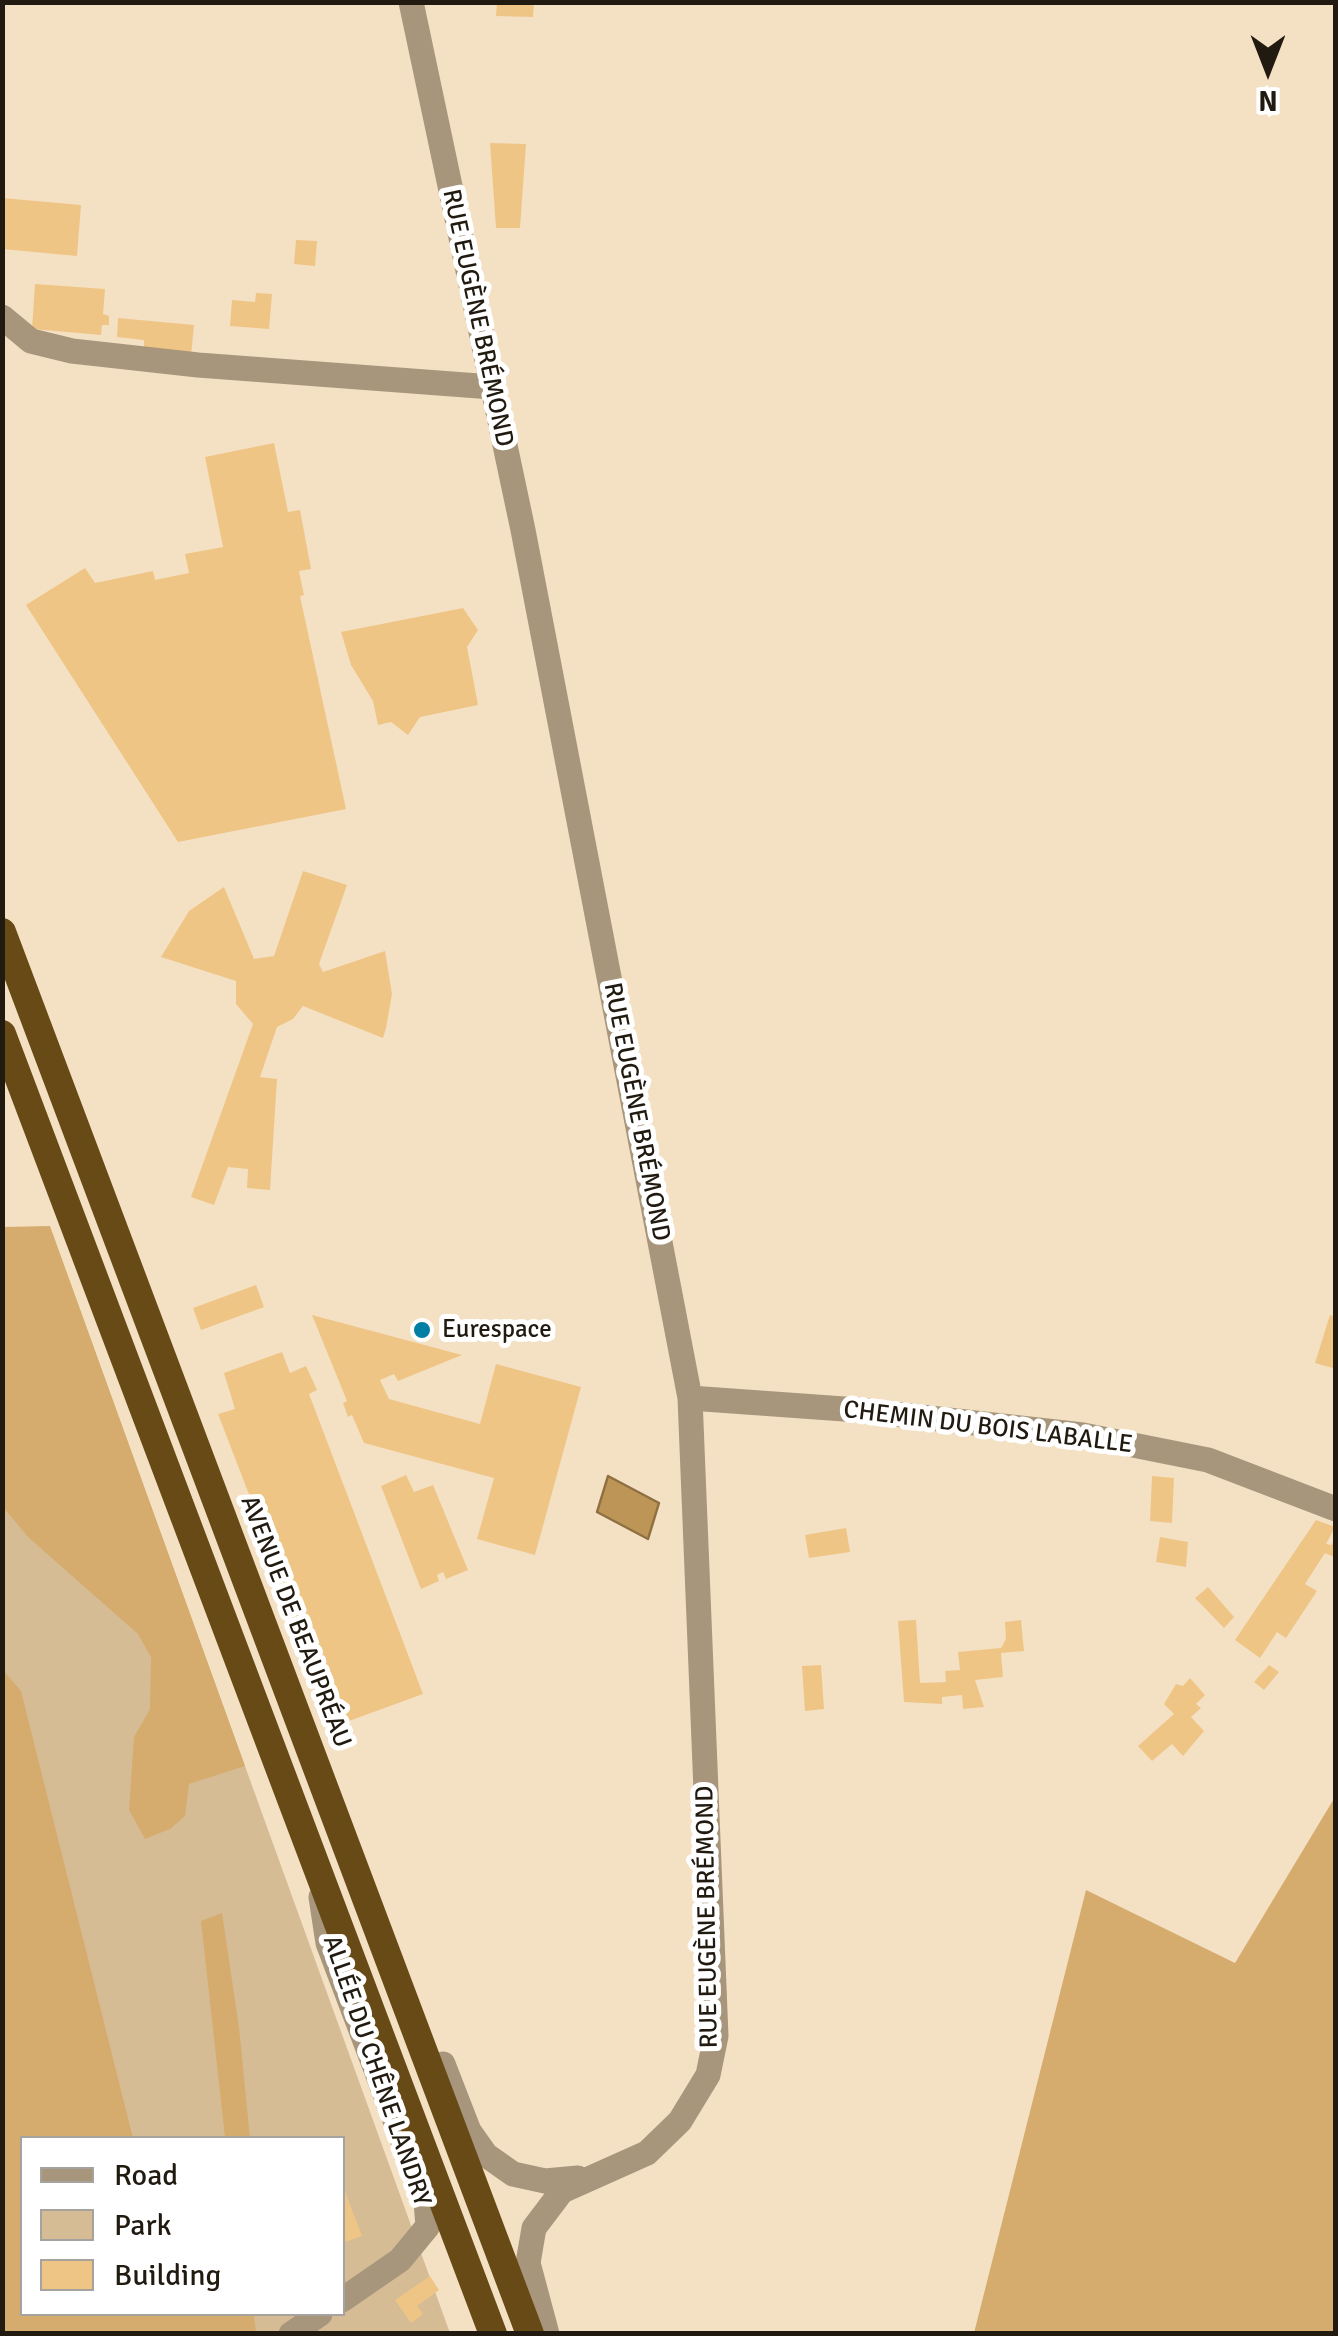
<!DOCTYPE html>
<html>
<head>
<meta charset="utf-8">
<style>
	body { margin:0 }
	#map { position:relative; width:1338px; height:2336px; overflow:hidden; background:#f4e1c4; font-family:Signika,sans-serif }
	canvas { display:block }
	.frame { position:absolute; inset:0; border:5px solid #211a10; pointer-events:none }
	.legend { position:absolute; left:20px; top:2136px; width:325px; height:180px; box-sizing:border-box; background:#fff; border:2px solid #a6a39f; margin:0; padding:12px 18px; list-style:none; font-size:30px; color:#211a10 }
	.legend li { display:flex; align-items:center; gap:20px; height:50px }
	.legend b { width:50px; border:2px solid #a6a39f }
	.north { position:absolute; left:1218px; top:20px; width:100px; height:100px; -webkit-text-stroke:8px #fff; paint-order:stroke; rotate:180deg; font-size:28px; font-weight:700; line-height:40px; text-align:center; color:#211a10 }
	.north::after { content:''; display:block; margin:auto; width:35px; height:45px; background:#211a10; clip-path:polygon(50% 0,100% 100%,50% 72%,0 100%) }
</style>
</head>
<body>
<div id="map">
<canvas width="1338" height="2336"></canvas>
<div class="frame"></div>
<ul class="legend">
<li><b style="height:12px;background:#a7967c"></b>Road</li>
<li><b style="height:28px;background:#d6bc95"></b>Park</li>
<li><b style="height:28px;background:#efc586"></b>Building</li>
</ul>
<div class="north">N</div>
</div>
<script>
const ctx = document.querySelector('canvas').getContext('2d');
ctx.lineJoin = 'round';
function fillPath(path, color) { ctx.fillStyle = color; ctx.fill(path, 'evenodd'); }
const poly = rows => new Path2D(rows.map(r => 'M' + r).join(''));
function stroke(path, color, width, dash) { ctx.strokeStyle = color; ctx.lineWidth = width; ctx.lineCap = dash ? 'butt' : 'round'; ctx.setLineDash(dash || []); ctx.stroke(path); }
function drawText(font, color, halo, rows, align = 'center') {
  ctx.font = font + ' Signika,sans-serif'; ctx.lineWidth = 10; ctx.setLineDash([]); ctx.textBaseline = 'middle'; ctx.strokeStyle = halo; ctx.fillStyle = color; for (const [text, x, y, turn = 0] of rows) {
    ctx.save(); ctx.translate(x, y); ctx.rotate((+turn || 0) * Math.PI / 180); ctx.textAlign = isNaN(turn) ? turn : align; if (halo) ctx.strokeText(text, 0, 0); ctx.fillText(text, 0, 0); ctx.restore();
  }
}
const green = poly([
	[2,1237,66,1271,450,2333,3,2333],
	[22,2138,342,2138,342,2314,22,2314]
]);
const forest = poly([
	[50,1226,245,1766,189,1784,185,1816,170,1829,145,1839,129,1810,134,1737,150,1709,151,1657,138,1634,28,1537,3,1507,3,1227],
	[2,1669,21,1691,133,2138,22,2138,22,2314,254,2314,256,2333,3,2333],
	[1335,1797,1335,2333,974,2333,1086,1890,1235,1963],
	[222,1913,239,2027,250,2138,225,2138,201,1921]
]);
const water = poly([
	[608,1476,659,1503,648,1539,597,1512,608,1476]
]);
const building = poly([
	[497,2,534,2,533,17,496,16],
	[490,143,526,144,520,228,496,228],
	[2,198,81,205,77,256,2,249],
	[296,240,317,241,315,266,294,264],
	[35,284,105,289,103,314,109,316,109,325,102,325,101,335,32,329],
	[256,293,272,294,269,329,230,326,232,300,255,302],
	[118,318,194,325,191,356,144,352,144,340,117,337],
	[274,443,288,512,300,510,311,569,299,571,304,595,300,596,346,809,178,842,26,605,85,568,95,583,153,571,155,580,189,573,185,554,223,547,205,457],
	[463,608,478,630,467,647,478,705,420,717,408,735,391,722,378,725,373,701,351,665,341,632],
	[303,871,347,885,319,964,323,972,385,951,392,994,386,1028,383,1038,303,1006,293,1019,277,1027,260,1077,277,1079,270,1190,247,1188,248,1169,228,1167,214,1205,191,1197,253,1024,236,1004,236,981,161,957,189,911,224,887,254,959,274,956],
	[256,1285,264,1307,201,1330,193,1308],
	[312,1315,462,1355,398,1381,394,1374,380,1380,389,1399,480,1424,496,1364,581,1387,535,1555,477,1539,494,1478,364,1443,352,1415,348,1417,343,1403,347,1401],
	[1330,1315,1336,1317,1336,1369,1315,1363],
	[282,1352,290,1373,306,1366,317,1390,309,1394,423,1694,338,1725,218,1414,235,1409,224,1373],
	[406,1475,414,1492,433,1485,468,1570,446,1579,443,1572,437,1575,439,1581,421,1589,381,1486],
	[1152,1476,1174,1478,1172,1523,1150,1521],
	[1316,1520,1335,1527,1326,1544,1331,1545,1336,1538,1336,1558,1325,1553,1305,1584,1317,1591,1286,1638,1277,1632,1260,1658,1235,1640],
	[846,1528,850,1552,809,1558,805,1535],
	[1160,1537,1188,1542,1186,1567,1156,1562],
	[1208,1587,1234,1617,1224,1628,1195,1598],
	[916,1620,920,1683,946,1682,945,1671,960,1670,958,1652,1001,1648,1006,1639,1005,1622,1021,1620,1024,1651,1001,1653,1003,1677,975,1680,984,1707,963,1709,962,1695,942,1697,942,1704,904,1702,898,1621],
	[821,1665,824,1709,805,1711,802,1666],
	[1269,1665,1279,1672,1264,1690,1254,1682],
	[1190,1678,1205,1695,1196,1704,1201,1708,1191,1717,1204,1731,1183,1756,1172,1744,1152,1761,1138,1746,1174,1714,1164,1704,1176,1684,1183,1686],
	[342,2184,362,2236,342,2243],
	[430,2276,439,2290,417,2306,423,2314,411,2323,395,2300]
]);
const minor = poly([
	[411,2,523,530,690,1398,716,2036,708,2075,680,2121,647,2153,562,2191,534,2228,528,2263,547,2334],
	[2,317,31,341,72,351,198,365,492,387],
	[690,1398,858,1410,1083,1435,1208,1460,1336,1509],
	[321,1897,328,1943,426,2202,428,2226,400,2260,342,2300],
	[443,2064,469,2131,486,2155,513,2174,545,2181,578,2178],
	[291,2334,320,2314]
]);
const trunk = poly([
	[2,932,530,2334],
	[2,1034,493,2334]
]);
const markers = [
	[422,1330,10,"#007fa4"]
];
const streetNames = [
	["RUE EUGÈNE BRÉMOND",477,318,78],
	["RUE EUGÈNE BRÉMOND",636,1112,79],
	["CHEMIN DU BOIS LABALLE",988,1428,7],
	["AVENUE DE BEAUPRÉAU",295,1622,69],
	["RUE EUGÈNE BRÉMOND",708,1917,-91],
	["ALLÉE DU CHÊNE LANDRY",376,2071,71]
];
const poiNames = [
	["Eurespace",442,1330]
];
fillPath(green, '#d6bc95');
fillPath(forest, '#d5ac6e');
fillPath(water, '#bd9557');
stroke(water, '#8e7042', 2.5);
fillPath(building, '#efc586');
stroke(minor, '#a7967c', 25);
stroke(trunk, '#684a16', 28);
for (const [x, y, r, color] of markers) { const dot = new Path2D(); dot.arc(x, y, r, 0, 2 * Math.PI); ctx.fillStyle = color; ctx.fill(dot); stroke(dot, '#fff', 4); }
drawText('25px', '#211a10', '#fff', streetNames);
drawText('25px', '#211a10', '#fff', poiNames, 'left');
</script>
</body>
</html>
